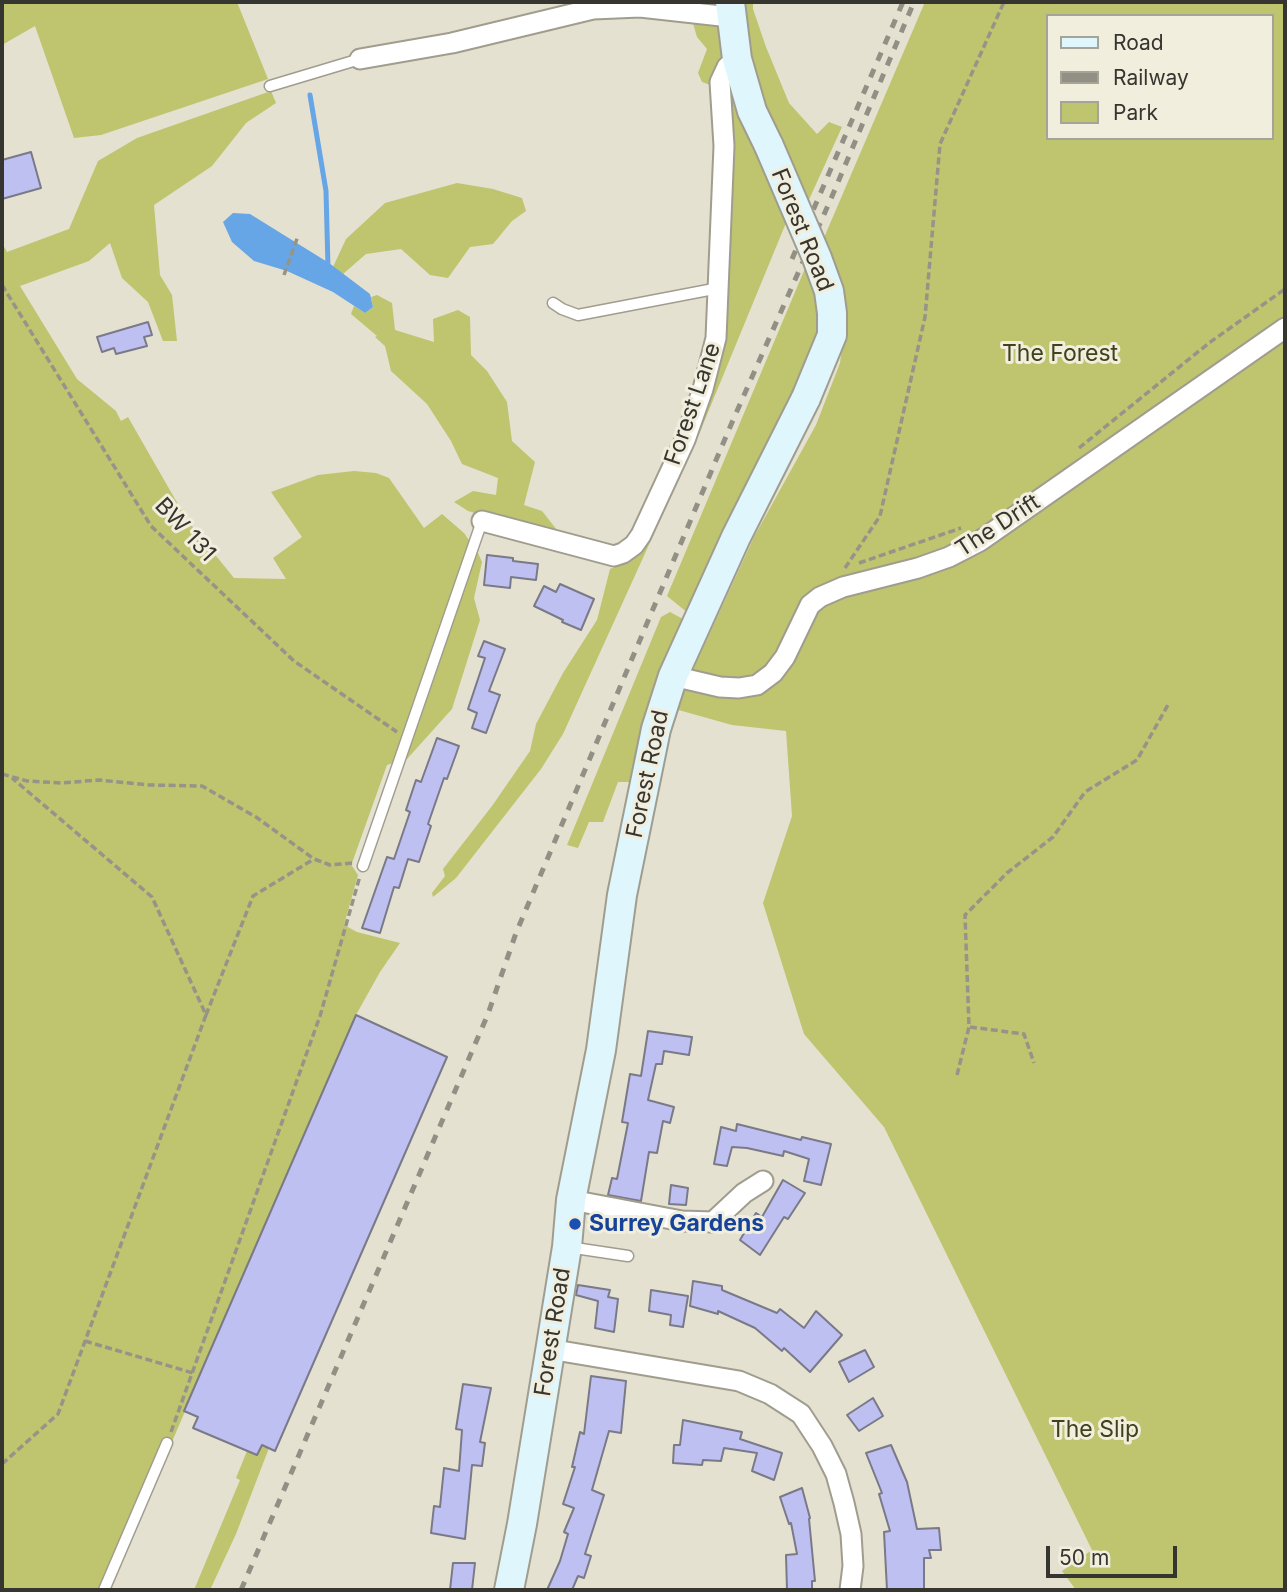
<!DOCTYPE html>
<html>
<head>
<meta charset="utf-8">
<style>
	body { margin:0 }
	#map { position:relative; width:1287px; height:1592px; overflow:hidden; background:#e4e1d1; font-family:Inter,sans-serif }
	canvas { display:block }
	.frame { position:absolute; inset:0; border:4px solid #36352f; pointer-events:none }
	.legend { position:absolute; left:1046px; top:14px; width:228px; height:126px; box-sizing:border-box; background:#f1eede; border:2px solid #a6a498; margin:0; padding:9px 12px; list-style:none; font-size:21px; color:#36352f }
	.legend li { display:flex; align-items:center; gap:14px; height:35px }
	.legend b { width:35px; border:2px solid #a6a498 }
	.scale { position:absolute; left:1046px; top:1546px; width:131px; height:32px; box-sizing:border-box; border:4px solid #36352f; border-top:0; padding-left:9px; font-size:21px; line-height:24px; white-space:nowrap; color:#36352f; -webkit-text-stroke:5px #f1eede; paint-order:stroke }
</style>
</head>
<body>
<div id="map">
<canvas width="1287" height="1592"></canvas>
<div class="frame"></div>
<ul class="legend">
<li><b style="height:9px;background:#def6fc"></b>Road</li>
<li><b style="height:9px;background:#929085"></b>Railway</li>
<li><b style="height:19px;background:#bfc46e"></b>Park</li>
</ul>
<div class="scale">50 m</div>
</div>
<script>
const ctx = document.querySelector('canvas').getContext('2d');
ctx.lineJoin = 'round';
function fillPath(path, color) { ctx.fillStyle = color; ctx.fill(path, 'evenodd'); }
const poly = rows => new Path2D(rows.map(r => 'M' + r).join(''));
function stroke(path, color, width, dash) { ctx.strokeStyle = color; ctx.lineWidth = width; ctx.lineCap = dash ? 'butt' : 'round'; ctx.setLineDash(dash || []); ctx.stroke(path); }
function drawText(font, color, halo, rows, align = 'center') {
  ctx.font = font + ' Inter,sans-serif'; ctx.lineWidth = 6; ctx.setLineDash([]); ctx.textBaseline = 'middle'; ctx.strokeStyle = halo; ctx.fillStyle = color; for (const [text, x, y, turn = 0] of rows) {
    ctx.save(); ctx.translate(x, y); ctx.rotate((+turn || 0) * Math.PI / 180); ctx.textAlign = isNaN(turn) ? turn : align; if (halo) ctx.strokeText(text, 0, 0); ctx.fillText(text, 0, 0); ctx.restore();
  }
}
const green = poly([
	[2,2,237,2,268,79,101,135,74,138,35,26,2,45],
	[740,2,753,2,753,9,766,47,789,103,817,134,829,122,842,127,807,204,765,108,746,53],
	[925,2,1285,2,1285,1590,1076,1590,1062,1571,1092,1550,884,1127,804,1034,763,903,792,816,786,731,732,725,675,709,754,537,816,425,840,363,846,316,840,281,823,240],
	[1047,16,1271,16,1271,138,1047,138],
	[692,20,724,23,729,56,716,65,713,86,702,82,698,73,707,49,697,37],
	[734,78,749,131,768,183,788,218,697,439,563,734,541,769,456,878,433,897,432,893,445,876,443,869,492,806,530,751,536,724,563,673,597,620,610,569,629,560,718,354,729,83],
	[271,91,276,103,246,123,212,166,154,205,160,275,172,295,177,341,163,341,148,302,122,278,110,243,89,261,20,286,77,379,116,411,121,421,128,417,187,520,234,578,286,579,273,558,302,537,271,492,318,475,354,471,376,473,389,478,424,528,442,514,464,533,478,553,482,562,474,598,480,620,452,709,407,759,387,765,352,863,352,866,358,875,344,925,357,932,400,943,380,972,356,1015,108,1590,2,1590,2,243,7,252,69,229,98,161,137,138],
	[457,183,493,189,522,198,526,211,512,221,493,244,470,247,448,278,430,275,401,249,366,254,343,274,333,267,346,239,385,203],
	[806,266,814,288,819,336,816,358,688,613,667,596],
	[377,295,392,303,395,330,434,342,433,319,458,310,470,317,471,355,487,371,507,402,512,441,535,462,524,505,542,511,557,530,556,537,468,511,454,502,473,491,496,495,498,478,462,464,451,441,427,404,391,371,385,346,375,337,377,336,351,314,354,306,365,313,373,307,371,297],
	[670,612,683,619,647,707,636,782,618,782,603,822,589,822,578,848,567,845,661,617],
	[262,1445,269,1448,236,1534,210,1590,194,1590,240,1480,236,1478,247,1451,257,1455]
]);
const water = poly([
	[233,213,250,214,329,263,370,294,373,307,365,313,333,292,287,271,254,261,232,242,223,222]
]);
const stream = poly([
	[310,95,326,191,328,268]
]);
const building = poly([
	[31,152,41,188,2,199,2,160,31,152],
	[148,322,152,335,144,337,147,346,116,354,114,348,102,352,97,337,148,322],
	[487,555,513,558,513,561,538,564,536,580,511,577,510,588,484,585,487,555],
	[560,584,594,599,581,630,562,622,563,620,534,606,544,586,556,592,560,584],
	[484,641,505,649,489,691,500,695,486,733,472,728,477,713,468,709,485,658,478,656,484,641],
	[437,738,459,746,447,779,444,778,428,824,431,826,419,862,408,859,399,888,394,887,380,933,362,928,387,857,394,859,410,812,406,810,416,780,421,782,437,738],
	[356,1015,447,1057,275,1451,262,1445,257,1455,193,1428,198,1417,184,1411,356,1015],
	[648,1031,692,1037,689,1055,664,1051,662,1064,656,1064,648,1100,674,1107,670,1123,663,1121,657,1153,649,1152,641,1201,608,1195,612,1178,617,1179,628,1123,622,1122,630,1074,641,1076,648,1031],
	[737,1124,801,1140,802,1137,831,1144,821,1185,804,1181,809,1159,784,1151,783,1156,747,1148,732,1147,727,1166,714,1164,721,1127,736,1131,737,1124],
	[783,1180,805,1193,788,1219,784,1217,760,1255,740,1240,756,1213,762,1217,783,1180],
	[671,1185,688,1188,686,1205,669,1204,671,1185],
	[693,1281,722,1286,722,1290,777,1313,780,1309,804,1328,816,1311,842,1335,810,1372,784,1348,782,1351,755,1328,718,1311,718,1314,690,1306,693,1281],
	[578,1285,610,1290,608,1297,618,1299,614,1332,595,1328,598,1301,576,1295,578,1285],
	[651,1290,688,1296,683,1327,670,1325,671,1315,649,1311,651,1290],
	[865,1350,874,1367,849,1382,839,1362,865,1350],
	[591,1376,626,1381,621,1433,609,1431,592,1490,604,1495,585,1554,591,1556,584,1578,578,1576,572,1590,547,1590,560,1561,568,1534,564,1532,574,1508,563,1504,575,1467,572,1467,580,1432,584,1434,591,1376],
	[463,1384,491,1388,480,1442,485,1443,482,1466,472,1465,465,1539,431,1533,434,1506,440,1507,444,1468,459,1471,462,1430,456,1429,463,1384],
	[873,1398,883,1416,859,1431,847,1415,873,1398],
	[683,1420,742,1432,740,1439,782,1453,774,1480,752,1471,757,1453,724,1448,721,1461,703,1460,702,1465,673,1463,674,1445,680,1445,683,1420],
	[891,1445,907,1482,917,1529,939,1528,941,1550,929,1550,931,1558,924,1558,924,1590,887,1590,884,1532,890,1531,879,1494,882,1493,866,1453,891,1445],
	[802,1488,810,1518,809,1519,815,1581,812,1581,812,1590,787,1590,786,1555,797,1554,791,1523,789,1524,780,1497,802,1488],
	[453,1563,475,1563,472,1590,450,1590,453,1563]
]);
const path = poly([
	[284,275,298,236],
	[2,285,151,526,294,661,397,732],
	[1079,448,1209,343,1285,289],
	[859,563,961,528],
	[845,568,880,516,925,317,940,144,1004,2],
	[2,774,27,781,61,783,99,780,149,785,202,786,256,817,314,859,330,865,353,863],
	[206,1015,253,896,314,859],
	[970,1027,1024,1034,1034,1063],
	[957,1075,969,1027,965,915,1007,873,1053,837,1085,792,1137,760,1169,703],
	[85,1341,193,1373],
	[171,1432,320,1016,360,876],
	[2,1464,58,1414,206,1015,152,897,12,778]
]);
const lane = poly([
	[270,86,360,59],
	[553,303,562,309,578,315,719,288],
	[363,866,482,521],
	[568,1247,628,1256],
	[104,1590,167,1443]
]);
const street = poly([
	[360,59,452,43,593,9,640,7,730,17],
	[482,521,614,556,623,553,634,545,641,535,685,440,703,389,716,338,724,146,720,82,727,67,737,59],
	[673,676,720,687,739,688,757,685,773,673,785,657,810,605,820,597,843,587,918,568,949,557,980,541,1285,328],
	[571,1200,682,1221,713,1222,744,1193,763,1181],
	[549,1349,739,1381,770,1394,801,1414,822,1446,836,1474,844,1503,851,1534,853,1566,850,1590]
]);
const secondary = poly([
	[730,2,737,59,752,111,769,146],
	[509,1590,522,1524,567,1247,571,1200,601,1050,622,895,656,729,673,676,736,537,806,398]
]);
const rail = poly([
	[792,259,903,2],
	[241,1590,488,1014,516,933,733,420,833,194,914,2]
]);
const secondaryBridge = poly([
	[769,146,817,258,829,291,832,313,832,335,806,398]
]);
const markers = [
	[575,1224,7,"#1a4fb4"]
];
const streetNames = [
	["Forest Road",802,230,68],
	["Forest Lane",693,404,-71],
	["The Drift",998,526,-33],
	["BW 131",185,530,47],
	["Forest Road",648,774,-78],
	["Forest Road",553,1332,-81]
];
const parkNames = [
	["The Forest",1060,354],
	["The Slip",1095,1430]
];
const transitNames = [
	["Surrey Gardens",589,1224]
];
fillPath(green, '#bfc46e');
fillPath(water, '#66a5e6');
stroke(stream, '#66a5e6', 5);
fillPath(building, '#bfc0f2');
stroke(building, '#797987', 2);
stroke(lane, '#a09d8e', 13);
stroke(street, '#a09d8e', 23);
stroke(secondary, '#a09d8e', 32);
stroke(path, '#969488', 3.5, [7, 3.5]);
stroke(lane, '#fff', 10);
stroke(street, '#fff', 19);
stroke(secondary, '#def6fc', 28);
stroke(rail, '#929085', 5, [9, 9]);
stroke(secondaryBridge, '#a09d8e', 32, []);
stroke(secondaryBridge, '#def6fc', 28);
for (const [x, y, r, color] of markers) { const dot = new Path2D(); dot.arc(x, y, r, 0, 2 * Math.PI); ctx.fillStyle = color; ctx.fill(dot); stroke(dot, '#f1eede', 2.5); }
drawText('23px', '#36352f', '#f1eede', streetNames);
drawText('23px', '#40421c', '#f1eede', parkNames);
drawText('bold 23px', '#164399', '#f1eede', transitNames, 'left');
</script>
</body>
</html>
